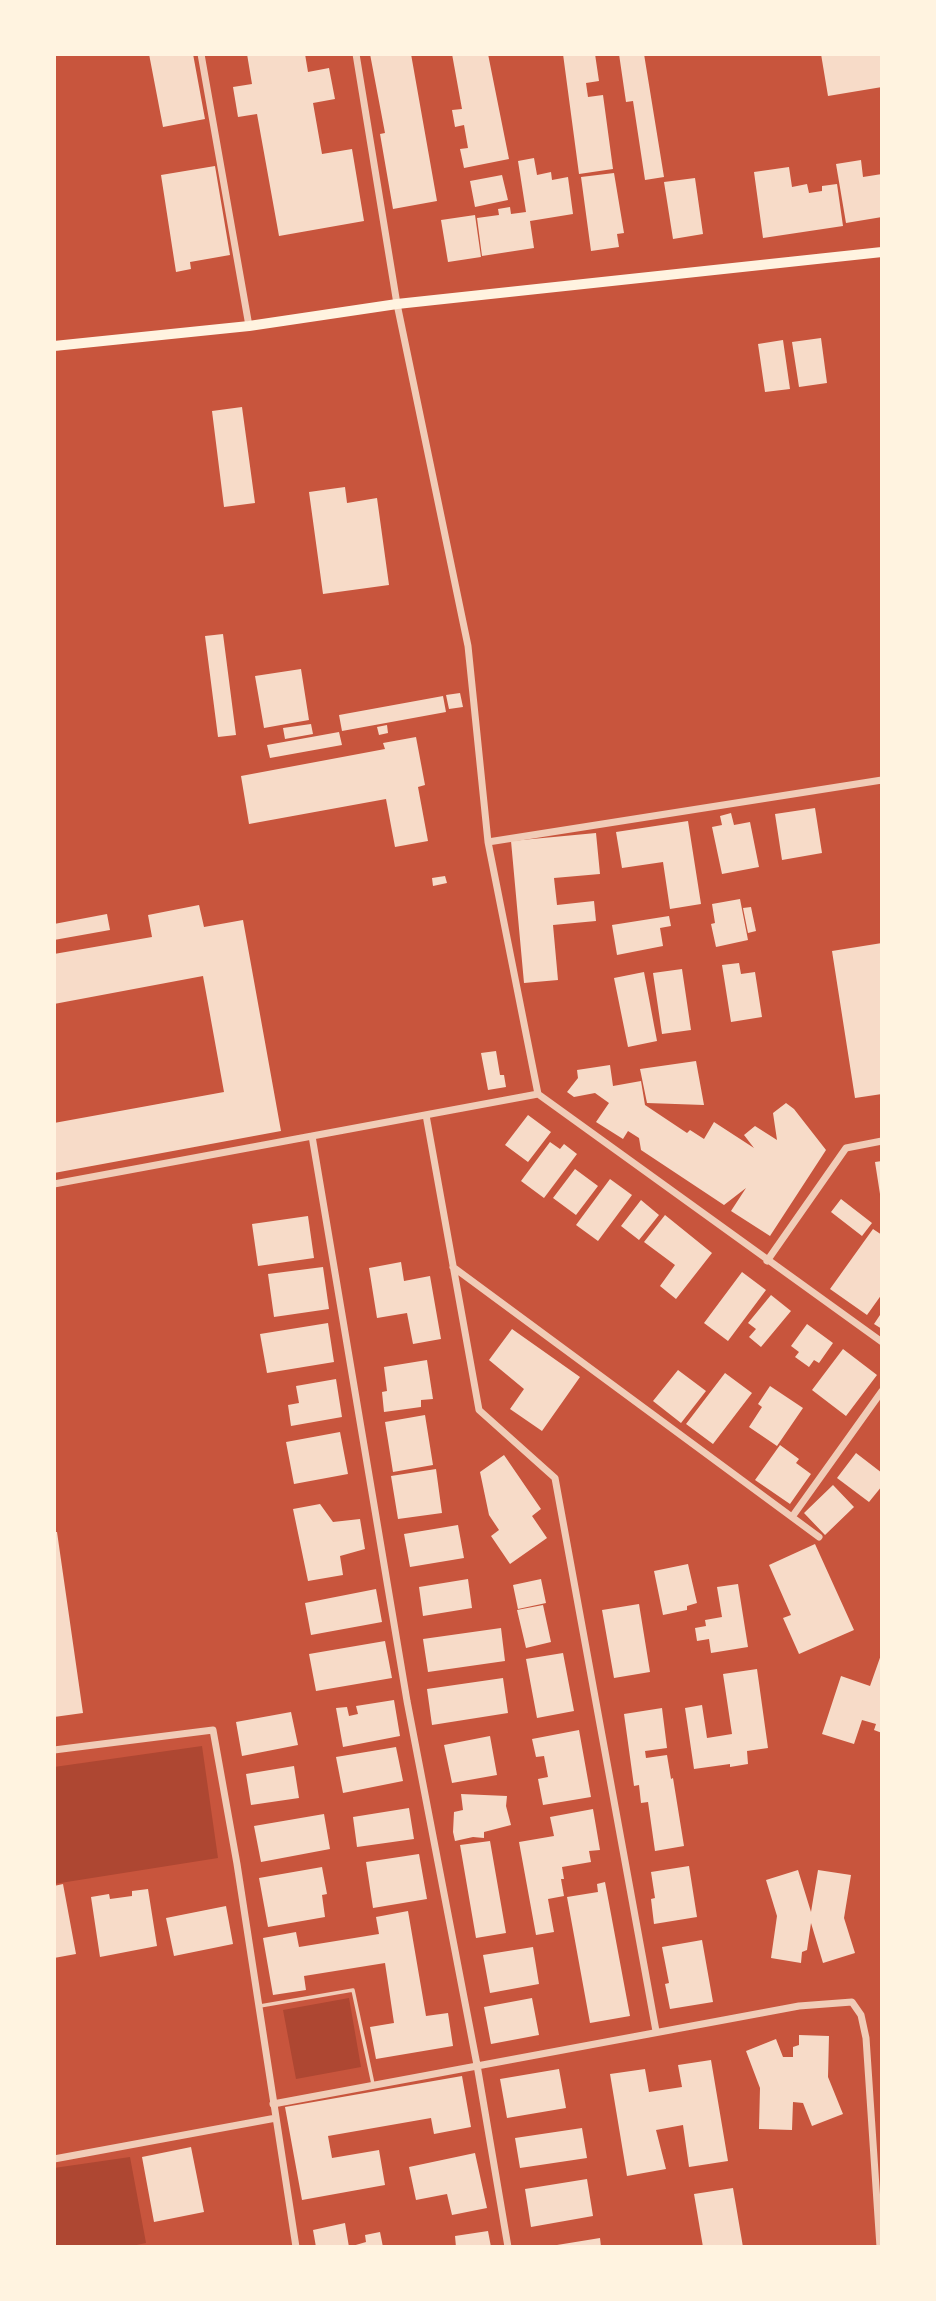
<!DOCTYPE html>
<html>
<head>
<meta charset="utf-8">
<style>
	body { margin:0 }
	#map { position:relative; width:936px; height:2301px; overflow:hidden; background:#c8553d; font-family:"Archivo Narrow",sans-serif }
	canvas { display:block }
	.frame { position:absolute; inset:0; border:56px solid #fff3e0; pointer-events:none }
</style>
</head>
<body>
<div id="map">
<canvas width="936" height="2301"></canvas>
<div class="frame"></div>
</div>
<script>
const ctx = document.querySelector('canvas').getContext('2d');
ctx.lineJoin = 'round';
function fillPath(path, color) { ctx.fillStyle = color; ctx.fill(path, 'evenodd'); }
const poly = rows => new Path2D(rows.map(r => 'M' + r).join(''));
function stroke(path, color, width, dash) { ctx.strokeStyle = color; ctx.lineWidth = width; ctx.lineCap = dash ? 'butt' : 'round'; ctx.setLineDash(dash || []); ctx.stroke(path); }
const green = poly([
	[202,1746,218,1858,54,1884,54,1767],
	[349,1998,361,2067,296,2079,283,2010],
	[130,2157,146,2243,127,2247,54,2247,54,2168]
]);
const building = poly([
	[149,54,193,54,205,119,163,127],
	[247,54,305,54,308,72,329,68,335,99,313,103,322,154,352,149,364,221,279,236,257,114,238,117,233,87,252,84],
	[370,54,411,54,437,201,393,209,380,134,385,133],
	[452,54,488,54,509,159,464,168,460,149,468,148,464,125,455,127,452,110,462,109],
	[563,54,595,54,599,81,586,83,588,97,603,95,613,169,579,174],
	[619,54,644,54,664,177,645,180,633,101,626,102],
	[821,54,882,54,882,87,828,96],
	[534,158,537,175,551,172,552,180,568,177,573,214,530,221,534,248,482,256,477,218,499,215,498,209,510,207,511,214,526,212,518,161],
	[861,160,863,177,882,174,882,217,846,223,836,164],
	[215,166,230,255,190,262,191,269,176,272,161,175],
	[789,167,792,187,807,184,809,193,822,191,822,186,837,184,843,226,763,238,754,172],
	[614,173,624,233,617,234,619,247,591,251,581,177],
	[502,175,508,200,475,207,470,181],
	[695,178,703,234,673,239,664,182],
	[475,215,481,257,448,262,441,220],
	[821,338,827,383,799,387,792,342],
	[783,340,790,389,765,392,758,344],
	[242,407,255,503,224,507,212,411],
	[345,487,347,503,377,498,389,585,323,594,309,492],
	[223,634,236,735,218,737,205,636],
	[301,669,309,720,264,728,255,676],
	[460,693,463,707,449,709,446,695],
	[443,696,446,712,342,731,339,715],
	[311,724,313,734,285,739,283,728],
	[387,725,388,733,379,735,377,727],
	[339,732,342,745,270,758,267,745],
	[416,737,425,785,418,787,428,841,395,847,386,799,249,824,241,776,385,749,383,743],
	[815,808,822,853,782,860,775,814],
	[731,813,734,825,750,822,759,867,722,874,712,827,722,825,720,816],
	[688,821,701,904,670,909,663,862,622,868,616,832],
	[596,833,600,874,554,878,557,905,594,901,596,921,553,925,558,980,524,983,511,841],
	[445,876,447,883,433,886,432,878],
	[740,899,748,940,716,947,711,924,715,923,712,904],
	[199,905,204,927,243,920,281,1131,54,1173,54,1123,224,1092,203,976,54,1004,54,954,152,937,148,915],
	[751,907,756,931,748,933,743,908],
	[107,914,110,930,54,940,54,924],
	[669,916,671,926,660,928,663,946,617,955,612,925],
	[882,943,882,1094,855,1098,832,951],
	[739,963,741,974,755,972,762,1017,731,1022,722,965],
	[682,969,691,1030,662,1034,653,973],
	[644,972,657,1041,628,1047,614,978],
	[496,1051,500,1075,504,1075,506,1087,488,1090,481,1053],
	[696,1061,704,1105,647,1103,640,1069],
	[610,1065,613,1086,641,1081,645,1105,687,1133,690,1130,704,1139,714,1122,754,1148,744,1135,755,1126,777,1140,773,1113,786,1103,794,1109,826,1150,770,1236,731,1211,746,1188,724,1205,641,1150,639,1138,628,1131,623,1139,596,1122,609,1103,595,1093,574,1097,567,1092,578,1078,577,1070],
	[528,1115,551,1132,528,1162,505,1145],
	[550,1142,560,1149,564,1144,577,1154,544,1198,521,1181],
	[882,1161,882,1194,880,1194,875,1162],
	[575,1169,598,1186,576,1215,553,1198],
	[610,1179,632,1195,598,1241,576,1225],
	[841,1199,872,1223,862,1236,831,1212],
	[641,1200,659,1215,639,1240,621,1226],
	[665,1215,712,1253,676,1299,660,1286,675,1265,644,1242],
	[308,1216,314,1258,258,1266,252,1224],
	[873,1229,882,1235,882,1294,867,1315,830,1289],
	[401,1262,404,1281,430,1276,441,1339,413,1344,407,1313,377,1318,369,1268],
	[323,1267,329,1309,274,1317,268,1274],
	[742,1272,766,1290,728,1341,704,1323],
	[771,1295,791,1311,761,1347,749,1337,756,1329,748,1323],
	[882,1312,882,1329,874,1324],
	[328,1323,334,1362,267,1373,260,1334],
	[807,1324,833,1343,819,1363,814,1360,809,1367,795,1357,799,1352,791,1346],
	[512,1329,580,1377,542,1431,510,1409,524,1389,489,1360],
	[843,1349,877,1375,846,1416,812,1390],
	[427,1360,433,1399,421,1400,421,1407,384,1412,382,1392,387,1391,384,1367],
	[678,1370,706,1391,681,1423,653,1401],
	[725,1373,752,1393,713,1444,686,1424],
	[336,1379,342,1417,291,1426,288,1405,299,1403,296,1386],
	[770,1386,803,1408,777,1446,749,1427,762,1407,758,1404],
	[425,1415,433,1465,393,1472,385,1422],
	[340,1432,348,1474,294,1484,286,1442],
	[780,1445,799,1459,796,1463,811,1474,790,1504,755,1480],
	[856,1453,882,1473,882,1486,869,1502,837,1478],
	[504,1455,541,1509,532,1516,547,1538,510,1564,491,1536,499,1530,489,1515,480,1472],
	[436,1469,442,1513,398,1519,391,1476],
	[833,1485,854,1507,825,1535,804,1513],
	[320,1504,333,1522,360,1519,365,1549,340,1556,343,1575,308,1581,293,1509],
	[458,1525,464,1558,410,1567,404,1534],
	[54,1532,57,1532,83,1713,54,1717],
	[815,1544,854,1630,799,1654,783,1618,791,1615,769,1565],
	[688,1564,697,1603,687,1606,687,1610,663,1615,654,1571],
	[468,1579,472,1608,423,1616,419,1587],
	[541,1579,546,1603,518,1609,513,1585],
	[738,1584,748,1647,711,1653,709,1639,697,1641,695,1628,706,1626,705,1620,722,1617,717,1587],
	[376,1589,382,1622,311,1635,305,1603],
	[639,1604,650,1672,614,1678,602,1610],
	[543,1605,551,1642,526,1648,517,1610],
	[501,1628,505,1661,428,1672,423,1639],
	[385,1641,392,1678,316,1691,309,1654],
	[882,1652,882,1733,874,1730,876,1724,862,1720,854,1744,822,1734,841,1676,870,1686],
	[563,1653,574,1711,537,1718,526,1659],
	[757,1669,768,1748,747,1751,748,1764,730,1767,730,1764,694,1769,685,1708,702,1705,707,1738,732,1734,723,1674],
	[503,1678,508,1713,432,1725,427,1689],
	[394,1700,400,1736,343,1747,336,1708,347,1707,349,1716,358,1714,356,1706],
	[662,1708,667,1748,645,1751,646,1758,667,1755,671,1779,673,1778,684,1846,655,1851,648,1802,641,1803,639,1785,634,1786,624,1714],
	[291,1712,298,1745,242,1756,236,1722],
	[579,1730,591,1797,543,1805,538,1779,548,1777,544,1756,536,1757,532,1739],
	[490,1736,497,1775,452,1783,444,1745],
	[396,1747,403,1781,343,1793,336,1757],
	[294,1766,299,1798,251,1805,246,1774],
	[461,1794,507,1796,506,1806,511,1825,484,1832,484,1838,473,1837,455,1841,453,1832,454,1812,463,1810],
	[409,1808,414,1839,357,1847,353,1817],
	[593,1809,600,1850,589,1851,591,1862,562,1867,564,1879,561,1879,564,1896,548,1899,554,1932,536,1935,519,1842,554,1836,550,1817],
	[324,1814,330,1849,261,1862,254,1826],
	[490,1841,506,1933,476,1938,460,1845],
	[419,1854,427,1899,373,1908,366,1862],
	[689,1866,697,1917,654,1924,651,1899,655,1898,651,1872],
	[322,1867,327,1894,322,1895,325,1917,268,1927,259,1878],
	[798,1870,811,1912,818,1870,851,1875,844,1918,855,1953,823,1963,811,1923,807,1950,802,1952,801,1963,771,1958,777,1916,766,1880],
	[605,1882,630,2016,590,2023,567,1897,598,1892,597,1884],
	[63,1884,76,1954,54,1958,54,1886],
	[148,1889,157,1946,100,1957,91,1897,109,1894,110,1899,132,1896,132,1891],
	[226,1906,233,1944,174,1956,166,1918],
	[408,1911,426,2016,448,2013,453,2046,376,2059,370,2027,394,2023,385,1963,304,1976,306,1990,273,1995,263,1938,296,1932,299,1947,379,1934,376,1917],
	[702,1940,713,2002,670,2009,665,1984,669,1983,662,1947],
	[533,1947,539,1984,490,1993,483,1955],
	[532,1998,539,2035,491,2044,484,2007],
	[799,2035,829,2036,828,2077,843,2114,812,2126,803,2103,793,2102,792,2130,759,2129,760,2088,746,2051,776,2039,783,2057,793,2057,793,2047,799,2045],
	[711,2060,728,2161,689,2167,683,2125,656,2130,666,2169,627,2176,610,2074,645,2069,649,2092,682,2087,678,2065],
	[559,2069,566,2108,507,2118,500,2079],
	[462,2076,471,2127,434,2134,431,2118,328,2136,332,2158,379,2150,385,2185,302,2200,285,2107],
	[582,2128,587,2158,520,2168,515,2138],
	[191,2147,204,2212,154,2222,142,2157],
	[475,2153,487,2208,452,2215,447,2194,416,2200,409,2167],
	[587,2179,593,2216,531,2227,525,2189],
	[733,2188,743,2247,703,2247,694,2194],
	[345,2223,349,2247,316,2247,313,2230],
	[488,2231,491,2247,456,2247,455,2236],
	[380,2232,383,2247,349,2247,366,2242,365,2235],
	[600,2238,601,2247,557,2247,557,2245]
]);
const service = poly([
	[260,2006,353,1990,373,2084]
]);
const minor = poly([
	[201,54,249,326],
	[356,54,397,304,468,646,488,842,538,1094],
	[488,842,882,780],
	[538,1094,882,1342],
	[426,1115,479,1410,555,1478,656,2031],
	[312,1136,407,1701,477,2065,508,2247],
	[54,1184,538,1094],
	[767,1261,846,1148,882,1141],
	[453,1267,819,1537],
	[792,1517,882,1391],
	[54,1750,213,1730,237,1864,296,2247],
	[273,2104,799,2006,852,2002,861,2015,866,2038,880,2247],
	[54,2159,276,2118]
]);
const secondary = poly([
	[54,346,249,326,397,304,882,252]
]);
fillPath(green, '#ae4732');
fillPath(building, '#f7dbc8');
stroke(service, '#f1ccb7', 3.5);
stroke(minor, '#f1ccb7', 7);
stroke(secondary, '#fff3e0', 10);
</script>
</body>
</html>
